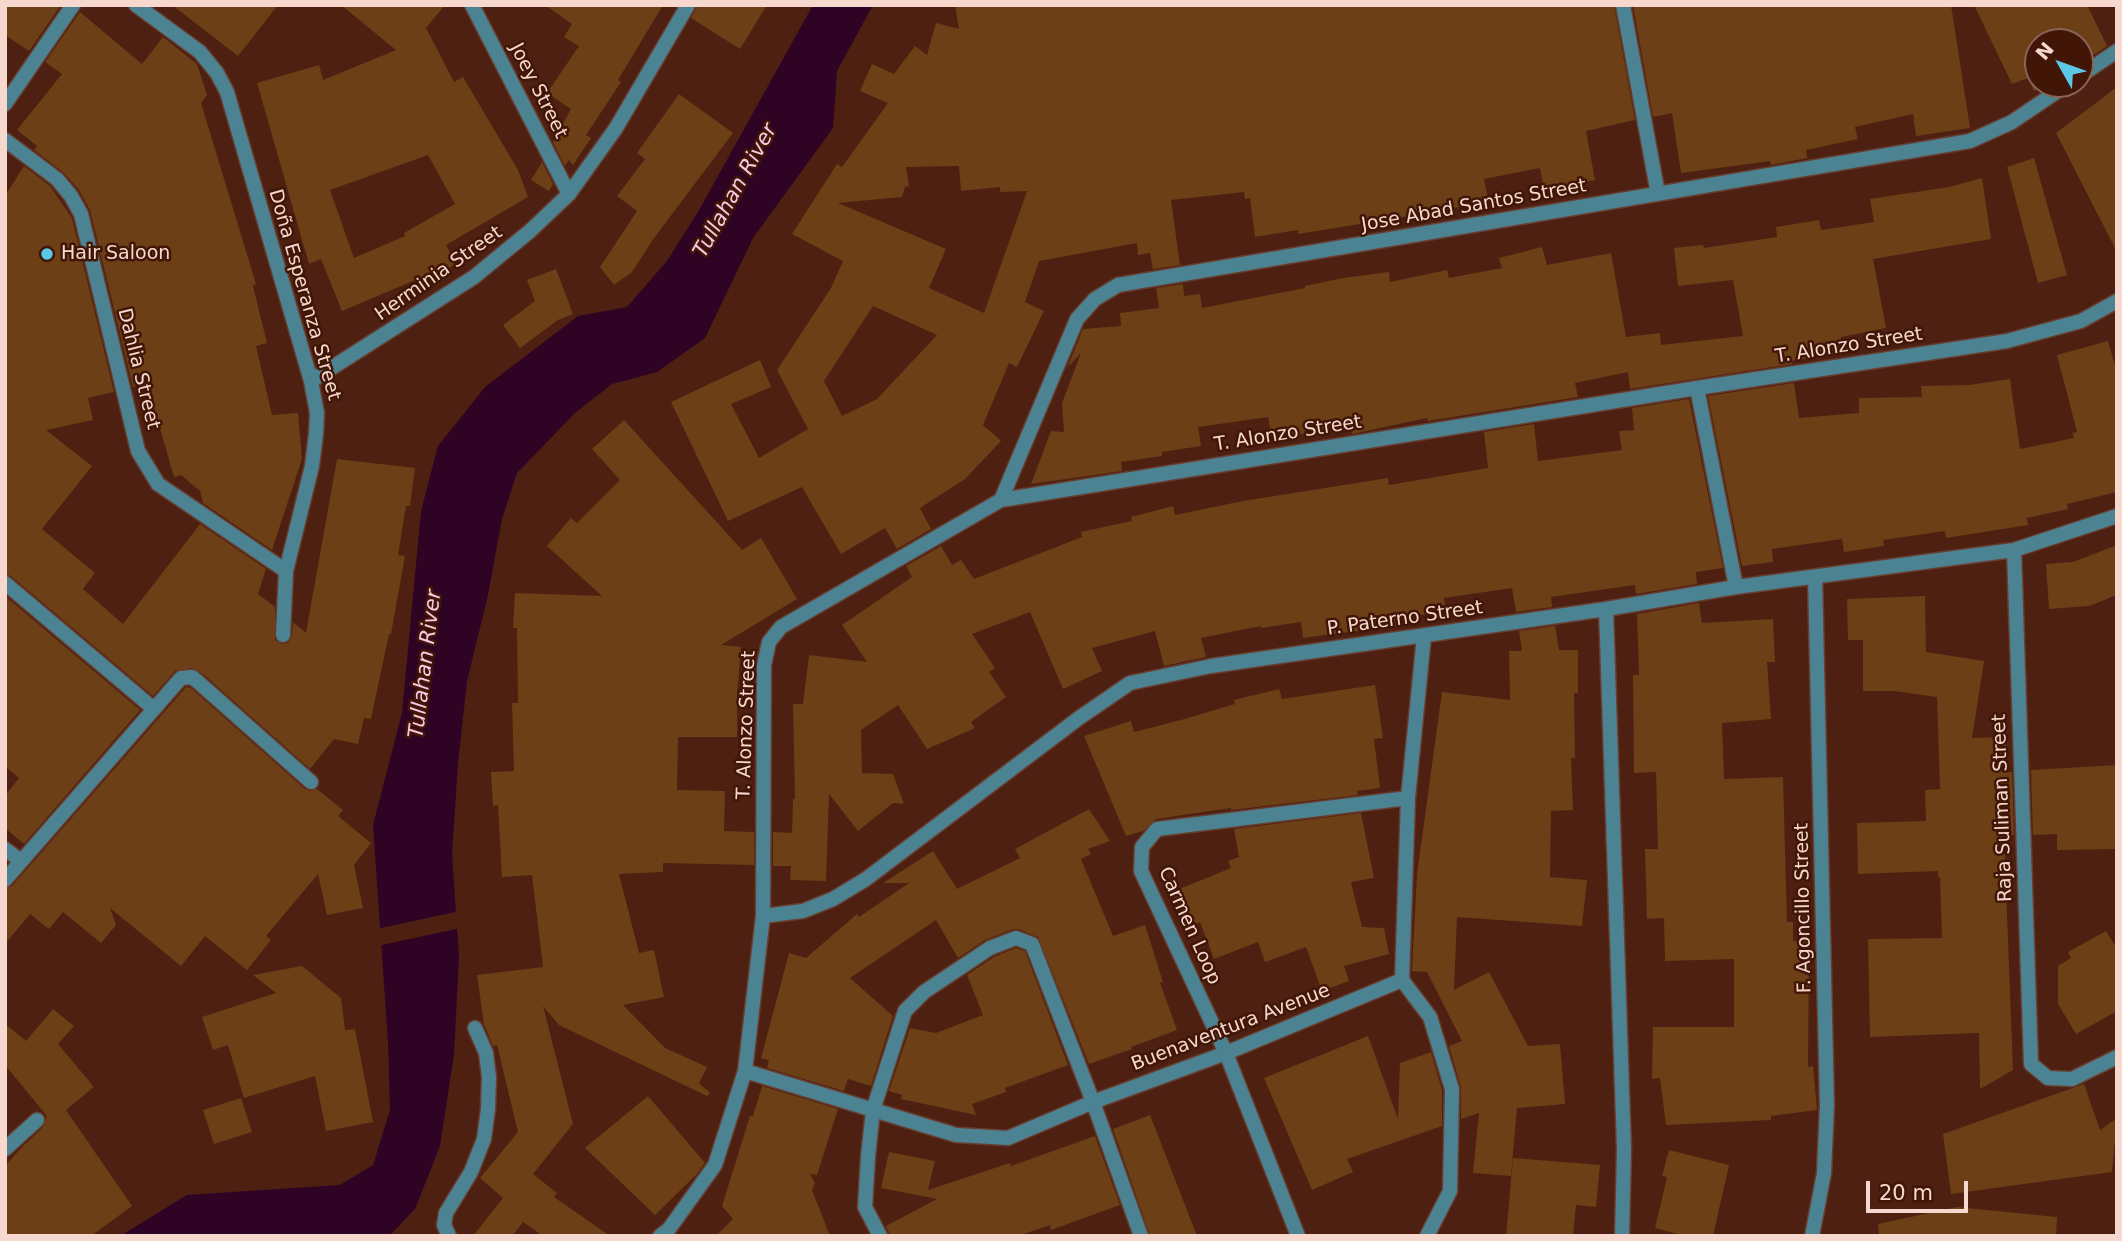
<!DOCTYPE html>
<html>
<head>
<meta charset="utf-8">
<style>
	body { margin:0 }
	#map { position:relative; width:2122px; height:1241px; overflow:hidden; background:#4d2011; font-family:"DejaVu Sans",sans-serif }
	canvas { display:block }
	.frame { position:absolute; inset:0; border:7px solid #f6d8ce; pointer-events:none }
	.north { position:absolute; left:2024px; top:28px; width:70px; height:70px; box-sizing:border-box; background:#411607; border:2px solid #896457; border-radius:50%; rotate:310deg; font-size:19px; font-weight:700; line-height:28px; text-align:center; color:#f6d8ce }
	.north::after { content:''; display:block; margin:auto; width:24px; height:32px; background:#5bc8e6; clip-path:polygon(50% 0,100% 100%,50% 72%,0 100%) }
	.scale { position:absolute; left:1866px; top:1181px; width:102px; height:32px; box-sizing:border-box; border:4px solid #f6d8ce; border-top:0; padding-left:9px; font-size:21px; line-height:24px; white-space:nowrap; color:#f6d8ce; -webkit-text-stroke:5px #411607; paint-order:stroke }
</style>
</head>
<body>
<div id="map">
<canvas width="2122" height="1241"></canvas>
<div class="frame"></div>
<div class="north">N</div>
<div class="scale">20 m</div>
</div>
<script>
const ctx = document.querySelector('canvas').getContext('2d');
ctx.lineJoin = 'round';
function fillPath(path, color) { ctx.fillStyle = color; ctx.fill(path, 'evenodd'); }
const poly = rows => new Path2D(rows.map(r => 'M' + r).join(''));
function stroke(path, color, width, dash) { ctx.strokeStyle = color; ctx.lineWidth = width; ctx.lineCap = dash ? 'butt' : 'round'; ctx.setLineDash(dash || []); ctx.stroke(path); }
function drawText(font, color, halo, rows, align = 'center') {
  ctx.font = font + ' "DejaVu Sans",sans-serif'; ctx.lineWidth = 5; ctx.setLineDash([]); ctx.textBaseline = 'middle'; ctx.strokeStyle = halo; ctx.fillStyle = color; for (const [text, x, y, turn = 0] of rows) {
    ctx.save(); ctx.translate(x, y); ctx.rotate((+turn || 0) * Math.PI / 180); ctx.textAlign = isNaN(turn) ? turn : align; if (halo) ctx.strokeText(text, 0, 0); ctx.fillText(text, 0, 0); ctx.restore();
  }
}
const water = poly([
	[813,5,873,5,837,71,833,128,753,238,705,338,657,372,612,384,575,413,517,473,502,519,488,595,467,681,458,763,452,854,459,957,454,1054,440,1146,415,1209,392,1233,386,1236,120,1236,187,1195,340,1185,373,1165,390,1110,388,1042,373,825,402,713,421,511,438,446,485,387,578,316,627,307,667,261,698,212]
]);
const pier = poly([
	[460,911,461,928,377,946,376,929]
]);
const building = poly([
	[5,5,61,5,29,51,5,35],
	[172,5,278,5,238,56],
	[341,5,445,5,426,28,454,82,463,77,518,170,528,197,446,245,456,264,429,279,427,275,342,311,321,259,309,264,257,83,319,65,323,80,396,50],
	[428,155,455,204,404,233,405,236,354,258,330,190],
	[545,5,663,5,618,80,621,82,586,135,591,138,573,165,569,160,565,166,553,142,571,109,547,93,579,46,564,37,572,24],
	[698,5,767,5,740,49,691,18],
	[955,5,1614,5,1635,120,1586,131,1595,180,1544,190,1540,168,1484,179,1488,200,1446,210,1298,234,1298,230,1255,237,1250,198,1245,199,1244,192,1171,200,1180,265,1153,269,1150,253,1138,255,1137,243,1039,261,1025,302,1044,311,1017,367,1009,363,983,425,1001,441,965,479,920,508,931,529,897,549,885,528,841,554,802,487,728,521,671,402,760,360,771,387,731,404,759,458,808,429,777,370,831,288,843,261,792,234,837,164,842,167,888,103,860,91,872,64,894,74,915,46,927,55,936,23,959,29],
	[959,166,961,191,1000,187,1000,192,1027,191,984,313,929,288,946,249,838,203,902,197,905,187,909,186,906,167],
	[873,306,937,335,877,399,842,416,824,381],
	[1633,5,1951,5,1970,128,1916,136,1913,114,1855,127,1858,139,1806,150,1807,158,1771,165,1770,161,1681,173,1672,113,1653,117],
	[1974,5,2087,5,2107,46,2080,64,2080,42,2038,42,2038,84,2048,84,2034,91,2028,78,2012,84],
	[80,12,142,64,163,37,197,64,207,95,201,103,256,284,253,286,267,343,256,346,272,415,298,413,302,459,272,550,203,503,200,491,181,475,174,477,147,383,133,387,90,210,79,190,64,173,34,150,37,146,17,130,62,74,45,62],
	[2117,87,2117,252,2056,133],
	[679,94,733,133,654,238,632,272,614,285,600,267,637,211,617,196,645,159,637,153],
	[2034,158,2067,275,2038,283,2007,167],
	[542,162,553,184,549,191,531,180],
	[24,166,50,186,72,218,114,392,88,398,93,420,46,430,92,466,42,529,95,573,83,589,123,624,200,524,266,569,258,594,275,607,275,640,282,644,288,643,292,636,293,622,306,633,337,459,415,468,410,506,406,506,398,555,405,556,391,634,389,634,371,719,364,718,358,744,334,739,310,769,203,674,192,668,175,671,153,696,11,576,5,574,5,196],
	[1982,178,1991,239,1873,259,1886,328,1841,337,1843,353,1791,361,1792,364,1630,389,1628,372,1575,383,1578,397,1428,421,1427,418,1352,434,1350,426,1272,439,1268,417,1198,427,1201,446,1162,452,1162,456,1121,462,1122,471,1031,484,1051,431,1064,432,1062,403,1081,353,1067,368,1083,329,1121,326,1120,313,1159,308,1156,288,1183,284,1184,296,1200,294,1202,308,1305,288,1305,286,1343,278,1389,272,1390,282,1447,270,1449,278,1502,268,1499,258,1542,247,1547,265,1611,253,1626,337,1660,333,1661,345,1743,336,1733,280,1678,286,1674,248,1703,245,1704,248,1777,237,1776,227,1819,220,1821,230,1874,222,1870,199,1949,187],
	[556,269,573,314,558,320,520,348,503,325,535,301,527,280],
	[2108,341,2117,373,2117,492,2067,504,2068,509,2027,518,2028,525,1946,538,1945,531,1883,540,1884,546,1844,552,1842,539,1772,549,1773,562,1742,566,1708,396,1794,383,1799,418,1859,413,1859,398,1922,397,1921,386,1969,385,2010,379,2020,449,2074,438,2072,433,2077,432,2057,355],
	[1689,399,1723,568,1696,572,1697,584,1636,594,1635,585,1551,597,1552,607,1516,612,1512,588,1444,598,1446,611,1395,619,1396,626,1303,638,1301,622,1261,628,1261,626,1201,638,1206,657,1164,666,1155,631,1092,648,1102,671,1063,689,1030,612,972,634,995,668,989,672,1006,697,971,722,975,728,927,749,898,705,861,730,862,773,893,774,904,804,893,803,858,831,829,794,826,881,790,880,791,866,773,866,773,832,792,833,793,799,795,799,793,704,803,704,809,655,867,662,842,625,912,577,906,566,941,546,952,565,961,560,974,579,1082,537,1081,532,1132,521,1131,517,1173,506,1175,515,1243,501,1388,478,1389,485,1488,468,1484,432,1534,424,1538,461,1622,450,1619,431,1634,430,1632,408],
	[624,420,742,550,761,538,797,599,721,645,741,647,737,695,737,737,678,737,677,790,725,791,724,831,754,832,754,865,663,863,663,872,619,874,639,953,654,950,664,997,623,1005,665,1048,707,1067,699,1083,710,1093,707,1096,559,1025,543,1006,573,1124,533,1174,557,1193,554,1197,610,1236,543,1236,523,1222,512,1236,473,1236,503,1198,480,1178,518,1132,497,1045,493,1046,484,1024,477,975,543,967,532,875,502,877,498,805,493,806,491,772,514,771,512,703,518,703,517,628,513,628,515,593,602,596,547,546,571,518,577,523,620,480,592,449],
	[2117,545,2117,595,2089,606,2049,609,2046,564,2073,562],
	[5,596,140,710,24,844,5,828,5,796,19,778,5,766],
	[1925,596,1926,652,1984,661,1972,738,2006,737,2007,772,2012,772,2014,835,2004,836,2013,1070,1980,1089,1979,1033,1870,1037,1868,939,1942,938,1940,877,1938,877,1938,871,1858,874,1857,823,1926,821,1925,790,1940,789,1937,697,1894,691,1863,691,1863,640,1848,640,1847,599],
	[1699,603,1702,623,1773,619,1775,662,1767,662,1771,719,1722,723,1724,779,1783,777,1787,922,1793,922,1793,941,1809,941,1808,1067,1813,1066,1817,1110,1771,1116,1771,1120,1666,1125,1660,1078,1652,1079,1653,1027,1734,1027,1734,959,1665,961,1664,918,1647,919,1645,849,1658,849,1656,772,1634,773,1633,675,1639,675,1637,614],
	[1555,626,1559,650,1578,650,1578,693,1574,693,1575,758,1571,758,1573,810,1551,811,1550,877,1587,880,1582,926,1457,917,1454,990,1489,972,1528,1046,1560,1044,1565,1104,1517,1108,1511,1176,1473,1173,1479,1113,1461,1119,1461,1087,1449,1046,1462,1041,1427,972,1412,971,1417,874,1442,692,1510,700,1509,651,1522,651,1519,631],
	[1375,685,1383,738,1374,739,1380,788,1357,791,1358,795,1231,810,1231,808,1156,819,1143,831,1126,836,1084,736,1131,721,1134,732,1181,720,1235,704,1234,700,1279,689,1282,699],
	[186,687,191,688,305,789,310,791,317,789,343,810,338,816,371,843,354,865,363,908,327,915,318,874,266,936,271,940,247,970,205,936,181,966,110,908,116,925,101,943,63,912,49,929,30,914,5,944,5,889,12,886],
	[2117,765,2117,849,2057,850,2057,834,2033,835,2031,770],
	[1089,809,1110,841,1088,849,1091,854,1081,859,1113,936,1145,925,1163,982,1160,983,1177,1030,1131,1047,1132,1049,1089,1064,1038,937,1019,929,1013,929,985,940,958,958,936,920,850,978,893,1016,871,1086,848,1079,844,1091,767,1068,769,1060,761,1058,789,953,806,958,857,914,859,917,909,883,883,883,933,851,957,889,1020,858,1015,849],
	[1361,813,1374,878,1351,882,1362,927,1384,928,1389,954,1344,966,1349,981,1322,991,1306,947,1265,962,1258,942,1214,959,1200,922,1186,928,1172,892,1231,868,1228,861,1239,857,1234,829],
	[2106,931,2117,949,2117,1011,2076,1034,2058,1004,2058,966,2071,958,2068,952],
	[1016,948,1025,951,1068,1065,1005,1088,1006,1092,972,1104,976,1115,901,1099,902,1095,889,1091,910,1028,936,1033,983,1015,967,975,994,957],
	[302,966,341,998,345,1030,355,1029,373,1122,326,1131,315,1076,244,1098,228,1045,213,1050,202,1017,276,993,253,975],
	[53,1009,74,1026,58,1044,94,1087,66,1110,132,1206,91,1236,5,1236,5,1166,21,1148,43,1127,47,1116,5,1065,5,1024,26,1041],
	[1368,1036,1398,1119,1400,1063,1431,1052,1442,1090,1442,1126,1347,1159,1353,1172,1312,1190,1264,1078],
	[2084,1084,2100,1130,2117,1118,2112,1172,1951,1194,1943,1134],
	[762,1086,838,1109,817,1175,810,1174,815,1183,812,1190,830,1236,716,1236,733,1219,722,1206,750,1116,753,1116],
	[648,1096,705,1163,696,1175,655,1215,585,1148],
	[241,1098,252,1132,214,1144,203,1110],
	[1150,1115,1197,1236,1150,1236,1113,1129],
	[1095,1136,1120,1205,1051,1230,1050,1225,1018,1236,890,1236,886,1226,937,1199,881,1188,889,1152,935,1161,928,1190,1010,1163,1011,1166],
	[1669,1150,1729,1165,1713,1236,1685,1236,1655,1228,1667,1177,1662,1176],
	[1513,1158,1600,1165,1596,1207,1576,1205,1573,1236,1506,1236],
	[1957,1207,2057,1217,2056,1236,1879,1236,1878,1224]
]);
const lane = poly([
	[449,1236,444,1225,446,1213,471,1172,484,1139,488,1109,489,1077,486,1053,475,1028]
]);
const street = poly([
	[136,5,200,52,217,73,227,92,311,381,317,413,316,434,312,466,286,571,283,635],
	[472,5,569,194],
	[1623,5,1658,194],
	[2080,76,2117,51],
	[5,104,73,5],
	[5,140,57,179,71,196,81,214,138,451,158,484,286,571],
	[311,381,474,277,530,231,569,194,616,128,688,5],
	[1697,388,1736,587],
	[1001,500,1077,319,1095,299,1118,285,1970,141,2012,122,2068,84],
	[2014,550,2031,1064,2048,1078,2072,1079,2117,1057],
	[5,583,154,709],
	[1606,609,1624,1149,1622,1236],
	[5,849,21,861],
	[5,880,181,678,192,677,197,681,311,782],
	[763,916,803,911,833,899,866,879,1079,718,1130,683,1211,666,1606,609,1736,587,2014,550,2117,516],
	[1402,980,1408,798,1424,636],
	[1402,980,1430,1017,1452,1089,1450,1191,1427,1236],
	[745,1071,956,1135,1008,1138,1093,1102,1226,1053,1402,980],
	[5,1149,37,1120],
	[660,1236,669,1229,715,1165,745,1071,763,916,764,665,769,642,781,627,1001,500,1697,388,2007,341,2081,321,2117,301],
	[880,1236,865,1207,868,1157,873,1110,905,1011,924,992,990,948,1016,938,1032,944,1093,1102,1141,1236],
	[1298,1236,1226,1053,1141,871,1142,847,1157,829,1408,798],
	[1812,1236,1824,1173,1827,1105,1815,577]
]);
const markers = [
	[47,254,7,"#5bc8e6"]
];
const streetNames = [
	["Joey Street",538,91,63],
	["Jose Abad Santos Street",1474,206,-10],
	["Herminia Street",439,274,-35],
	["Doña Esperanza Street",304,295,74],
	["T. Alonzo Street",1849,346,-9],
	["Dahlia Street",138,369,76],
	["T. Alonzo Street",1288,434,-9],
	["P. Paterno Street",1405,619,-8],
	["T. Alonzo Street",747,725,-88],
	["Raja Suliman Street",2003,808,-92],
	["F. Agoncillo Street",1804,908,-91],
	["Carmen Loop",1189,926,66],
	["Buenaventura Avenue",1231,1028,-21]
];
const poiNames = [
	["Hair Saloon",61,254]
];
const waterNames = [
	["Tullahan River",736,191,-61],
	["Tullahan River",426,664,-83]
];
fillPath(water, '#2e0324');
fillPath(pier, '#4d2011');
fillPath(building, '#6c3f17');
stroke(lane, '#683d2f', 17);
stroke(street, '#683d2f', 17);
stroke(lane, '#4b8393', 14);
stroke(street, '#4b8393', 14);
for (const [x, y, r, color] of markers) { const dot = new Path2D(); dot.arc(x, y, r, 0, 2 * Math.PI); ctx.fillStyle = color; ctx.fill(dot); stroke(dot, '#411607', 2.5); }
drawText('19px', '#f6d8ce', '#411607', streetNames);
drawText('19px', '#f6d8ce', '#411607', poiNames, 'left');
drawText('italic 21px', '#f8c8e7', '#411607', waterNames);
</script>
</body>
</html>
